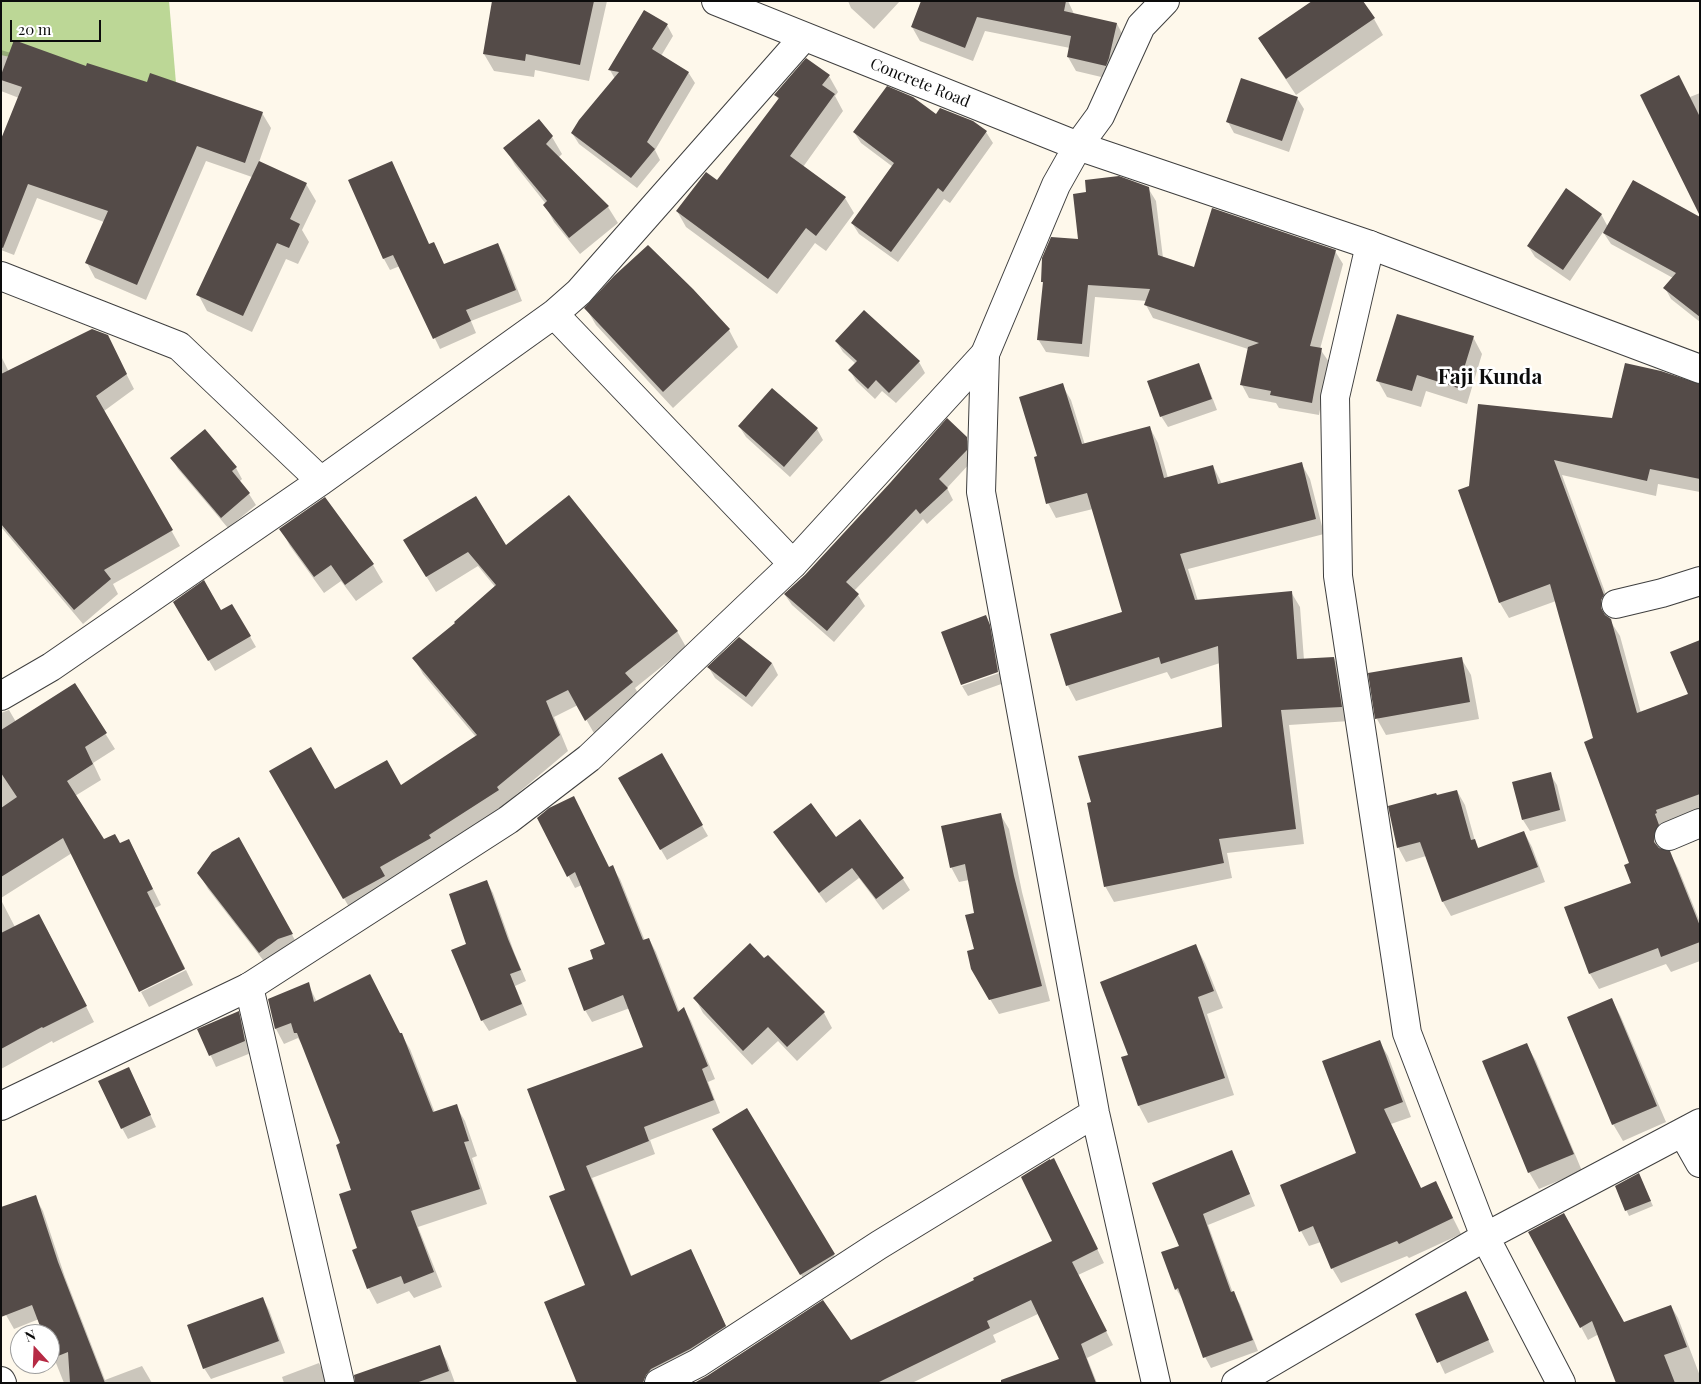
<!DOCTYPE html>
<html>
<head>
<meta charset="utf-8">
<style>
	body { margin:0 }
	#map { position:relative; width:1701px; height:1384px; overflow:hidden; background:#fef8eb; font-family:"Playfair Display",serif }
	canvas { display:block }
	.frame { position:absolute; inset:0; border:2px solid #0c0c0c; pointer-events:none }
	.north { position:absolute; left:10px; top:1324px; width:50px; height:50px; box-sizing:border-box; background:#fff; border:1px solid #9e9e9e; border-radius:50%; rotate:340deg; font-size:14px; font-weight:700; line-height:20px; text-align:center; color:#0c0c0c }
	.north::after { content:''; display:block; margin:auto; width:18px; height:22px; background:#b62a44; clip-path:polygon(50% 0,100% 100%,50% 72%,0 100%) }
	.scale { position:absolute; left:10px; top:20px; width:91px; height:22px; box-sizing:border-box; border:2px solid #0c0c0c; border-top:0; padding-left:6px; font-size:15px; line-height:18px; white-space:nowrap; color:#0c0c0c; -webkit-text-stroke:4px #fff; paint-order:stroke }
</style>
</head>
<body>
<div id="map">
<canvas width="1701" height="1384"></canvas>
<div class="frame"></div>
<div class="north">N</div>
<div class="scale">20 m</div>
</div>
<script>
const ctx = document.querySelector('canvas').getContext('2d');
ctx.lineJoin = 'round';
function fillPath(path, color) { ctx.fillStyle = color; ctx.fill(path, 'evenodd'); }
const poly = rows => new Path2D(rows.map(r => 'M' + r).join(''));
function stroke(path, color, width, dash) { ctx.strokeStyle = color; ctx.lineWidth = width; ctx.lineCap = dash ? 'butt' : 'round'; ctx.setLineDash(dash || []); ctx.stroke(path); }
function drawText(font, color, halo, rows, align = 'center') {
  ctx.font = font + ' "Playfair Display",serif'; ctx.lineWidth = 5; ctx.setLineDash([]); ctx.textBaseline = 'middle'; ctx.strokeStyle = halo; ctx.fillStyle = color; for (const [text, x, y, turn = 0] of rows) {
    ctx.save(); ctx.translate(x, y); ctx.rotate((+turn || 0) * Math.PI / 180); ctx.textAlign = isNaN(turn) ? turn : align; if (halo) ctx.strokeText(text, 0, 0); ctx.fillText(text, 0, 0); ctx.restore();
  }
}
const forest = poly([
	[1,1,169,1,177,95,1,55]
]);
const shadow = poly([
	[493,1,607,1,589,81,535,70,534,77,494,71,484,54],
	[848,1,900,1,874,29,851,8],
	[922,1,1068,1,1074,14,1117,24,1125,39,1114,80,1076,71,1068,57,1070,48,985,31,973,61,920,41,912,27],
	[645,12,667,25,673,36,661,56,688,72,695,83,655,150,660,160,637,188,579,144,572,133,615,79,610,70],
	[1374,19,1383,35,1296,95,1259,39],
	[1,50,11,53,87,68,262,113,271,128,259,162,306,184,316,201,302,230,309,242,298,264,286,259,252,332,207,311,198,294,252,177,206,161,146,300,95,278,87,263,104,222,37,198,14,255,1,250,1,142,19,98,1,91],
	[829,76,838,92,835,96,843,111,803,167,845,198,854,213,826,251,815,243,777,294,686,227,677,211,718,182,779,101,776,95],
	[1679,77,1690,97,1700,93,1700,213],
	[1297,98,1304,109,1289,152,1234,133,1228,122],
	[936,116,973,122,986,132,993,143,950,203,944,199,898,262,859,234,852,223,893,167,861,143,854,132],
	[552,137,562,154,558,158,608,207,618,223,580,254,554,222,545,205,546,204,515,165,505,148],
	[392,163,429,246,445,266,498,244,504,255,522,301,471,321,476,333,440,349,400,266,390,270,384,259,350,181],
	[1148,188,1156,201,1163,258,1195,268,1335,251,1343,264,1320,349,1329,362,1319,415,1279,408,1276,403,1249,398,1242,385,1248,349,1153,318,1146,305,1147,301,1095,297,1089,357,1046,352,1038,339,1044,285,1042,281,1080,240],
	[1601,214,1608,227,1700,234,1700,322,1671,299,1665,288,1673,278,1611,244,1603,232,1570,281,1535,257,1528,246],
	[693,290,729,330,738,347,673,408,596,325,586,308],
	[107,336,134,389,104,411,180,546,113,584,118,594,83,624,1,527,1,356,9,372],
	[1473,337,1482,354,1467,404,1426,391,1421,407,1387,397,1378,381],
	[836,341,919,362,925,373,896,403,882,391,875,399,856,381,850,370,856,364,843,352],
	[1198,365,1204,376,1217,410,1168,427,1161,416],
	[1062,385,1071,400,1085,445,1150,428,1158,443,1168,478,1213,466,1222,484,1301,463,1310,479,1324,534,1188,569,1198,601,1291,592,1300,607,1304,660,1334,658,1342,673,1350,721,1289,725,1304,844,1227,853,1232,878,1114,902,1105,886,1224,728,1220,663,1171,679,1167,672,1076,701,1068,686,1052,634,1123,612,1093,509,1056,518,1048,503,1039,457],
	[1700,385,1700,492,1658,484,1656,496,1562,475,1612,611,1609,619,1620,636,1641,713,1690,695,1700,641,1700,812,1667,841,1661,850,1669,852,1678,868,1700,922,1700,961,1671,972,1666,964,1599,989,1590,974,1633,883,1631,864,1556,601,1509,618,1500,603,1460,491,1613,419],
	[739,426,817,429,823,440,790,477,746,437],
	[966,438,973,449,972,461,947,488,953,500,927,524,923,519,854,591,858,595,865,606,834,642,792,605,785,595,805,575],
	[172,458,236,468,242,479,239,482,249,494,256,505,228,528,178,469],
	[325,499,373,565,383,582,356,601,341,581,324,593,290,546,281,529],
	[505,547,677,631,686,647,635,688,641,698,595,735,578,705,554,717,568,751,505,804,507,806,353,914,271,771,335,791,401,786,476,737,423,674,414,658,456,624,496,588,478,566,436,592,413,555],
	[175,602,221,612,232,605,256,647,215,671],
	[985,617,995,638,1001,669,962,684],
	[1461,658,1471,675,1479,719,1386,735,1377,719],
	[772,663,778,675,752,707,715,678,709,668],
	[1002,672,1004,683,968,696,962,686],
	[74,684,115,749,93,763,101,780,75,796,104,840,120,844,129,840,161,905,155,908,185,968,139,990,72,853,1,898,1,713,9,710,16,722],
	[661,755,708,836,667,860,620,779],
	[1550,774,1557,785,1566,821,1530,831,1523,820],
	[1457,791,1465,805,1475,841,1479,849,1524,832,1532,847,1545,882,1451,916,1443,902,1426,856,1406,862,1398,847,1437,796],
	[1000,814,1009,829,1022,892,1050,1001,999,1014,972,969,975,950,976,914,969,880,959,882,951,867],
	[538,818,609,868,612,867,620,879,645,941,649,939,656,952,680,1013,684,1009,691,1021,715,1079,708,1082,720,1113,650,1140,655,1154,592,1178,632,1277,690,1250,732,1339,649,1383,587,1286,566,1190,645,1048,630,1008,592,1022,585,1010,594,960,607,945,582,885,575,888],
	[860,821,903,879,910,890,883,910,859,878,826,903,781,843,774,832,836,839],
	[248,855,301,951,270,969,208,889,199,873],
	[487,882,493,893,514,952,526,981,515,986,527,1015,489,1031,482,1020,467,944],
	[1,900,15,927,47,930,94,1022,53,1043,52,1041,1,1069],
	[1196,946,1205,963,1223,1008,1207,1014,1234,1095,1148,1123,1139,1106,1123,1058,1130,1056],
	[186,970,193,985,149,1007,141,992],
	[308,984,317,1002,401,1034,410,1049,435,1113,456,1106,465,1121,477,1156,472,1158,487,1204,418,1227,442,1287,414,1298,409,1291,377,1304,369,1289,354,1250,359,1248,353,1191,342,1144,304,1048,298,1038,284,1044,276,1029,269,1000],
	[695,998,824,1013,832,1028,797,1061,778,1041,752,1065,703,1013],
	[1612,1000,1621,1017,1666,1122,1623,1141,1613,1124],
	[238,1013,244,1024,251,1053,216,1067,199,1030],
	[1379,1041,1388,1056,1411,1117,1391,1124,1421,1189,1435,1182,1461,1234,1409,1258,1407,1256,1341,1283,1332,1268,1321,1242,1309,1246,1301,1231,1281,1185,1358,1154],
	[1526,1044,1536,1061,1582,1171,1539,1189,1529,1172],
	[134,1079,156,1127,128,1139,122,1128],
	[723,1146,834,1255,843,1271,811,1291],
	[1231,1151,1237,1162,1255,1206,1208,1225,1233,1293,1240,1304,1258,1351,1211,1368,1205,1357,1183,1300,1176,1289,1181,1246],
	[1054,1160,1104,1263,1078,1275,1113,1345,1087,1358,1097,1383,1035,1383,1061,1359,1038,1314,993,1335,996,1342,912,1383,696,1383,850,1341,1054,1242],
	[1641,1180,1653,1206,1629,1216,1616,1187],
	[35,1197,43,1211,65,1277,105,1380,142,1366,152,1383,64,1383,50,1348,50,1334,45,1334,39,1319,14,1329,6,1315],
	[1530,1232,1624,1324,1671,1306,1678,1318,1700,1376,1700,1383,1617,1383,1599,1334,1588,1340],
	[1466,1292,1494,1352,1445,1374,1417,1314],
	[263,1299,269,1310,285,1353,211,1379,204,1368],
	[439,1347,447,1361,455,1383,356,1383],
	[319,1363,328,1383,284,1383,282,1377]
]);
const building = poly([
	[492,1,594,1,580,65,526,54,525,61,483,54],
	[921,1,1066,1,1064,11,1117,23,1109,58,1106,66,1067,57,1071,36,977,17,965,48,911,27],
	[1312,1,1363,1,1375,18,1286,79,1258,38],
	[644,10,668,24,652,49,689,72,647,142,655,149,631,178,571,133,579,120,619,72,608,70],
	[14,40,86,66,87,63,147,82,150,73,263,112,245,163,197,146,137,285,85,263,108,211,28,184,3,248,1,247,1,139,22,87,1,80,1,75],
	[806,58,830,75,822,85,835,94,790,156,846,197,816,236,806,228,768,279,676,211,706,172,717,180,779,98,774,95],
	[1679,75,1700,117,1700,216,1640,95],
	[1241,78,1298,97,1282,141,1226,122],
	[887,86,913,97,936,114,940,108,973,121,987,131,943,192,938,188,891,252,851,223,894,163,853,132],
	[539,119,553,136,546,144,609,206,569,238,543,205,547,201,503,148],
	[259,161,307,183,290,219,300,224,289,248,277,243,243,316,196,295],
	[392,161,429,244,434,242,444,264,498,243,516,290,466,310,471,321,433,339,393,255,383,259,348,180],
	[1119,176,1149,187,1158,255,1194,267,1212,208,1336,250,1310,346,1322,348,1312,403,1270,395,1271,391,1240,385,1248,347,1259,343,1144,305,1150,289,1088,285,1082,344,1037,340,1043,282,1041,282,1042,258,1051,237,1078,239,1073,194,1086,192,1085,180],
	[1633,180,1700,217,1700,317,1663,288,1676,273,1603,233],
	[1566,188,1602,214,1563,270,1527,246],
	[648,245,693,289,730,329,663,392,584,308,614,276],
	[864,310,920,361,889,393,876,380,868,389,848,370,857,361,835,341],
	[1397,314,1474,336,1458,388,1417,375,1412,391,1376,381],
	[92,329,108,335,127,374,96,396,173,530,104,570,111,579,74,610,1,524,1,374],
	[1199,363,1212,399,1160,417,1147,381],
	[1625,363,1661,371,1700,384,1700,479,1650,469,1647,481,1554,460,1604,595,1601,600,1601,608,1605,615,1611,619,1637,713,1688,694,1670,652,1700,640,1700,794,1656,810,1657,813,1655,814,1659,825,1654,835,1654,842,1659,848,1670,851,1700,926,1700,942,1661,957,1658,948,1589,974,1564,907,1631,883,1624,865,1629,863,1584,742,1593,738,1550,584,1499,603,1458,490,1469,486,1478,404,1612,418],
	[1063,383,1082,444,1150,426,1164,478,1213,465,1218,484,1302,462,1316,519,1180,554,1195,600,1292,591,1297,659,1334,657,1342,707,1281,710,1296,829,1219,839,1224,863,1104,887,1087,803,1091,802,1078,756,1222,727,1218,646,1161,664,1159,657,1066,686,1050,634,1122,612,1087,493,1046,504,1034,457,1037,456,1019,397],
	[772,388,818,428,784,467,738,426],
	[947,418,967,437,967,450,939,479,948,488,920,514,916,509,846,582,859,594,827,631,784,594,805,575,890,483],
	[205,429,237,467,232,471,250,493,221,518,170,458],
	[569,495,678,631,625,673,633,682,585,721,568,690,546,701,560,735,497,787,499,790,429,835,431,838,380,867,385,876,343,899,269,771,311,747,335,789,387,760,401,785,477,735,412,658,455,623,454,622,496,585,468,552,426,577,403,540,476,496,506,545],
	[325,497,374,564,345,585,331,565,314,577,279,529],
	[204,580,221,610,232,604,251,636,208,661,173,602],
	[986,615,990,625,998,672,961,685,941,632],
	[739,637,772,663,746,697,707,667],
	[1462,657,1470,702,1375,719,1368,673],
	[75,683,107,733,85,747,93,764,67,781,104,839,115,834,120,843,129,839,153,889,147,892,185,969,139,992,63,838,1,877,1,808,17,797,1,773,1,730],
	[662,753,703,825,660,850,618,778],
	[1551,772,1560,810,1522,820,1512,782],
	[1457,790,1471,840,1475,839,1478,848,1524,831,1538,867,1442,902,1420,842,1397,848,1388,806,1436,793,1437,795],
	[574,796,609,867,613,865,643,940,649,938,678,1012,684,1007,708,1066,702,1069,714,1100,644,1127,649,1141,586,1166,631,1276,691,1249,726,1326,690,1349,651,1369,646,1375,643,1383,577,1383,544,1302,585,1285,549,1196,565,1190,527,1089,643,1047,623,995,584,1011,568,968,593,959,590,950,605,944,575,872,567,877,537,818,549,808],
	[811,803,836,837,860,819,904,878,876,899,852,868,819,893,773,832],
	[1001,813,1014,876,1042,986,989,1000,971,969,967,951,974,949,965,915,974,913,965,864,950,868,941,826],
	[239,837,293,934,278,939,259,953,197,873,212,852],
	[487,880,508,939,521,970,510,974,522,1004,481,1021,451,950,466,944,449,894],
	[39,914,87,1006,43,1028,42,1027,1,1049,1,933],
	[750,943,764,958,768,955,825,1012,787,1047,768,1027,743,1051,693,998],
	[1196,944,1214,991,1198,997,1225,1078,1138,1106,1121,1057,1128,1055,1100,982],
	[370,974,400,1033,402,1033,433,1112,457,1104,469,1141,464,1142,480,1189,411,1211,434,1272,404,1284,401,1276,367,1289,352,1250,357,1248,339,1194,351,1190,336,1145,340,1143,297,1033,294,1033,291,1023,275,1029,268,999,309,982,314,1002],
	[1612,998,1657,1106,1612,1125,1567,1017],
	[239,1011,245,1041,209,1056,197,1029],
	[1380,1040,1403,1102,1384,1109,1421,1188,1436,1181,1453,1218,1399,1244,1397,1241,1331,1269,1313,1226,1299,1232,1280,1185,1356,1153,1322,1061],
	[1527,1043,1574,1154,1528,1173,1482,1061],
	[129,1067,151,1115,121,1129,98,1081],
	[747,1108,835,1254,800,1275,712,1129],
	[1232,1150,1250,1194,1203,1214,1231,1292,1234,1291,1253,1340,1203,1358,1178,1288,1175,1290,1161,1252,1179,1246,1152,1183],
	[1054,1158,1098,1249,1072,1262,1107,1331,1081,1344,1096,1383,1001,1383,1001,1380,1059,1359,1031,1300,987,1321,990,1328,877,1383,694,1383,707,1376,823,1300,851,1340,974,1280,973,1278,1052,1241,1021,1177,1050,1159,1050,1160],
	[1639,1173,1651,1201,1625,1211,1615,1186],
	[36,1195,58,1262,105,1383,70,1383,68,1352,53,1358,50,1351,50,1334,43,1334,32,1305,1,1317,1,1207],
	[1564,1213,1624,1322,1671,1305,1687,1347,1664,1355,1675,1383,1616,1383,1592,1321,1580,1328,1528,1232],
	[1466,1291,1489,1340,1437,1363,1415,1314],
	[263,1297,279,1341,203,1369,187,1325],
	[440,1345,449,1371,416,1383,355,1383,354,1375]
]);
const minor = poly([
	[1078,146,1100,116,1141,26,1165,1],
	[1370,245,1335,397,1338,576,1407,1033,1485,1237,1561,1383],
	[1,276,179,346,321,481],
	[554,314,793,564],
	[985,354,981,492,1095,1113,1156,1383],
	[1616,604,1662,593,1700,581],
	[1,696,51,667,321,481,554,314,579,292,804,37],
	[1669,836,1700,823],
	[249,987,340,1383],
	[1683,1133,1700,1163],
	[1,1381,2,1383],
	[659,1383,698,1363,879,1245,1095,1113],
	[1236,1383,1485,1237,1700,1123]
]);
const tertiary = poly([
	[716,1,1078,146,1370,245,1700,369],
	[1,1106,249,987,508,820,589,758,793,564,985,354,1056,185,1078,146]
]);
const streetNames = [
	["Concrete Road",920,83,22]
];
const districtNames = [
	["Faji Kunda",1490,377]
];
fillPath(forest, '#bcd796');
fillPath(shadow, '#0003');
fillPath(building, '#544b48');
stroke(minor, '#3f3f3f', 30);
stroke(tertiary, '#3f3f3f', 30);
stroke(minor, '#fff', 28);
stroke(tertiary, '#fff', 28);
drawText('16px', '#0c0c0c', '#fff', streetNames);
drawText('bold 21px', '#0c0c0c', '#fff', districtNames);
</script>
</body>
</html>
